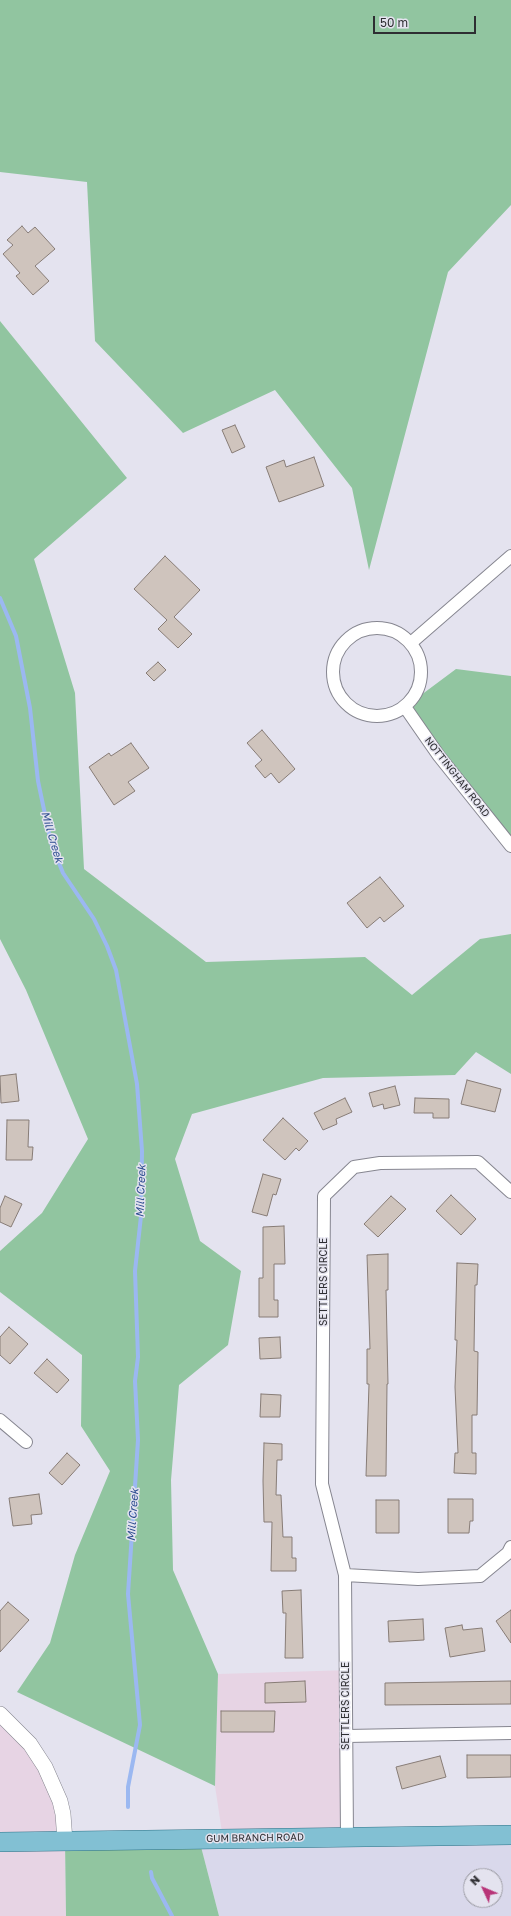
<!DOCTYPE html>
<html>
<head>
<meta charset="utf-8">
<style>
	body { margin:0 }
	#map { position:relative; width:511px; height:1916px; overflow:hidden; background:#e4e3ef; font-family:"Golos Text",sans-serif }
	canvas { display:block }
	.north { position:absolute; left:463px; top:1868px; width:40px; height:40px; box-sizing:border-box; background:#e4e3ef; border:1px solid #9b9ba3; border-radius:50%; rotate:314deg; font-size:11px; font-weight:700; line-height:16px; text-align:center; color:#2e2e32 }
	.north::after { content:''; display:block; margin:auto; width:14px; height:18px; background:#b83478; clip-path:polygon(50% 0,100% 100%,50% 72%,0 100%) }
	.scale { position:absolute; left:373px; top:16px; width:103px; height:18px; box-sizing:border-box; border:2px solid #2e2e32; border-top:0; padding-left:5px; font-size:12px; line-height:14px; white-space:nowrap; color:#2e2e32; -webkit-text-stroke:3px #e4e3ef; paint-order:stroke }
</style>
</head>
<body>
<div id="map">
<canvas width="511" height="1916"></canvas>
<div class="north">N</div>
<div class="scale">50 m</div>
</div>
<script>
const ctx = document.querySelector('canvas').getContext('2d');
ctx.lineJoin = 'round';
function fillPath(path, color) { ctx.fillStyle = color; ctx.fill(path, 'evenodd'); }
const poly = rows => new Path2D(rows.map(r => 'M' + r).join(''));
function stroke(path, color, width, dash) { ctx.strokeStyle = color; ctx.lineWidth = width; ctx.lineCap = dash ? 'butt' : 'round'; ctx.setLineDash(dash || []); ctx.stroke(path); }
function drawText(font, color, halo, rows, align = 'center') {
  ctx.font = font + ' "Golos Text",sans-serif'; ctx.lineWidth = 3; ctx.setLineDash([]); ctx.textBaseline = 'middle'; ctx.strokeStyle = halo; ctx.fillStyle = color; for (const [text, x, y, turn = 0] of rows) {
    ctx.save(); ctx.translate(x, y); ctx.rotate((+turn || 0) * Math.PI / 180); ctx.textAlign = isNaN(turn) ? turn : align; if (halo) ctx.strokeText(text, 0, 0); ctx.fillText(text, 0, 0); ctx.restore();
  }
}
const commercial = poly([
	[351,1670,347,1837,223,1839,215,1786,218,1674],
	[0,1714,45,1767,65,1841,66,1916,0,1916]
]);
const built = poly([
	[511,1835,511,1916,219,1916,199,1839],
	[471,1876,495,1876,495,1900,471,1900]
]);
const green = poly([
	[0,0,511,0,511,205,448,272,369,570,352,488,275,390,183,433,95,341,87,182,0,172],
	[0,321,127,478,34,559,75,693,84,869,206,962,365,957,412,995,480,939,511,934,511,1074,476,1052,455,1075,323,1078,192,1114,175,1159,200,1241,241,1271,228,1345,179,1385,171,1480,173,1570,218,1674,215,1786,17,1692,50,1643,75,1555,110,1471,81,1426,82,1355,0,1292,0,1251,42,1213,88,1139,26,990,0,939],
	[456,669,511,676,511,846,405,707],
	[199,1839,219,1916,66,1916,65,1841]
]);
const stream = poly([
	[0,598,16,636,30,708,38,781,51,843,63,873,94,919,107,946,116,970,137,1084,142,1151,141,1216,135,1271,138,1357,135,1381,138,1440,128,1594,140,1725,128,1787,128,1807],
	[151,1872,152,1878,172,1916]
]);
const building = poly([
	[22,226,28,233,35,227,55,249,35,266,49,281,33,295,16,276,20,273,3,254,13,245,7,240,22,226],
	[235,425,245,447,232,453,222,430,235,425],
	[314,457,324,486,279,502,266,467,284,460,286,467,314,457],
	[165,556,200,590,174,617,192,634,178,648,158,629,167,620,134,589,165,556],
	[158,662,166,670,154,681,146,673,158,662],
	[262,730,295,769,279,783,271,773,265,778,255,766,262,760,247,743,262,730],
	[131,743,149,768,128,782,135,791,114,805,89,767,109,753,111,756,131,743],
	[380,877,404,906,384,922,380,917,367,928,347,903,380,877],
	[16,1074,19,1101,1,1103,0,1076,16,1074],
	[467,1080,501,1089,495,1112,461,1104,467,1080],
	[395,1086,400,1105,384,1109,383,1104,373,1107,369,1093,395,1086],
	[345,1098,352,1112,336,1119,337,1124,323,1130,314,1113,345,1098],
	[415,1098,449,1099,449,1118,433,1118,433,1113,414,1113,415,1098],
	[283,1118,308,1141,299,1151,296,1148,285,1160,263,1140,283,1118],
	[7,1120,29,1120,28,1147,33,1147,32,1160,6,1160,7,1120],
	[263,1174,281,1179,276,1195,273,1194,267,1216,252,1212,263,1174],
	[451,1195,476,1219,461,1235,436,1211,451,1195],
	[5,1196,22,1204,11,1227,0,1222,0,1208,5,1196],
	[391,1196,406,1209,378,1237,364,1224,391,1196],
	[284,1226,285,1264,274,1264,274,1300,278,1300,278,1317,259,1317,259,1278,263,1278,263,1227,284,1226],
	[388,1254,388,1290,386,1290,388,1384,387,1384,386,1476,366,1476,369,1384,367,1384,367,1349,370,1349,367,1255,388,1254],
	[457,1263,478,1264,477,1285,475,1285,474,1351,478,1352,477,1415,472,1415,472,1453,476,1453,476,1474,454,1473,455,1453,458,1453,455,1387,457,1340,455,1340,457,1263],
	[9,1327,28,1344,10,1364,0,1355,0,1337,9,1327],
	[280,1337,281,1358,260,1359,259,1338,280,1337],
	[47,1359,69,1380,57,1393,34,1373,47,1359],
	[261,1394,281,1395,280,1417,260,1417,261,1394],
	[264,1443,282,1444,282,1460,277,1460,276,1495,281,1495,283,1537,292,1537,292,1558,296,1558,296,1571,271,1571,272,1522,264,1522,263,1481,264,1443],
	[67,1453,80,1465,62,1485,49,1473,67,1453],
	[39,1494,42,1514,31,1515,32,1524,13,1526,9,1498,39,1494],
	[448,1499,473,1499,473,1521,470,1521,469,1533,448,1533,448,1499],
	[376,1500,399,1500,399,1533,376,1533,376,1500],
	[301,1590,303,1658,285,1658,286,1613,283,1613,282,1591,301,1590],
	[8,1602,29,1620,0,1652,0,1611,8,1602],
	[511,1610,511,1643,496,1621,511,1610],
	[423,1619,424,1640,389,1642,388,1621,423,1619],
	[462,1625,463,1630,482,1628,485,1651,450,1657,445,1628,462,1625],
	[305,1681,306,1702,265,1703,265,1683,305,1681],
	[511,1681,511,1704,385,1705,385,1683,511,1681],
	[221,1711,275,1711,274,1732,221,1732,221,1711],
	[467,1755,511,1755,511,1777,467,1778,467,1755],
	[440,1756,446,1777,402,1789,396,1767,440,1756]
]);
const minor = poly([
	'333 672a44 44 0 1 1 88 0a44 44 0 1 1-88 0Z',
	[412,642,511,556],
	[405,707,439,756,511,846],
	[0,1420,26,1442],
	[345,1575,418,1579,480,1576,508,1553,511,1547],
	[347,1736,511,1733],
	[347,1837,345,1575,322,1484,324,1196,354,1167,380,1163,478,1162,511,1192]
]);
const tertiary = poly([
	[0,1714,30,1744,45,1767,60,1801,63,1814,65,1841]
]);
const primary = poly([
	[0,1842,511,1835]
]);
const streetNames = [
	["NOTTINGHAM ROAD",457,777,52],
	["SETTLERS CIRCLE",324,1282,-90],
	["SETTLERS CIRCLE",346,1706,-90],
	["GUM BRANCH ROAD",255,1838,-1]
];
const waterNames = [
	["Mill Creek",52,837,74],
	["Mill Creek",141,1191,-88],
	["Mill Creek",133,1515,-86]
];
fillPath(commercial, '#e7d4e4');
fillPath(built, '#d9d8eb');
fillPath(green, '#91c5a0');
stroke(stream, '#9bb8f1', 4);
fillPath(building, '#cfc4bd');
stroke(building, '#877c76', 1);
stroke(minor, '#868690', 14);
stroke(tertiary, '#868690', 16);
stroke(primary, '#2e7287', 20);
stroke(minor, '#fff', 12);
stroke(tertiary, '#fff', 15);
stroke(primary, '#82c0d3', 19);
drawText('10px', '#2e2e32', '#e4e3ef', streetNames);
drawText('italic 11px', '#2d4d90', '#e4e3ef', waterNames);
</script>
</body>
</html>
